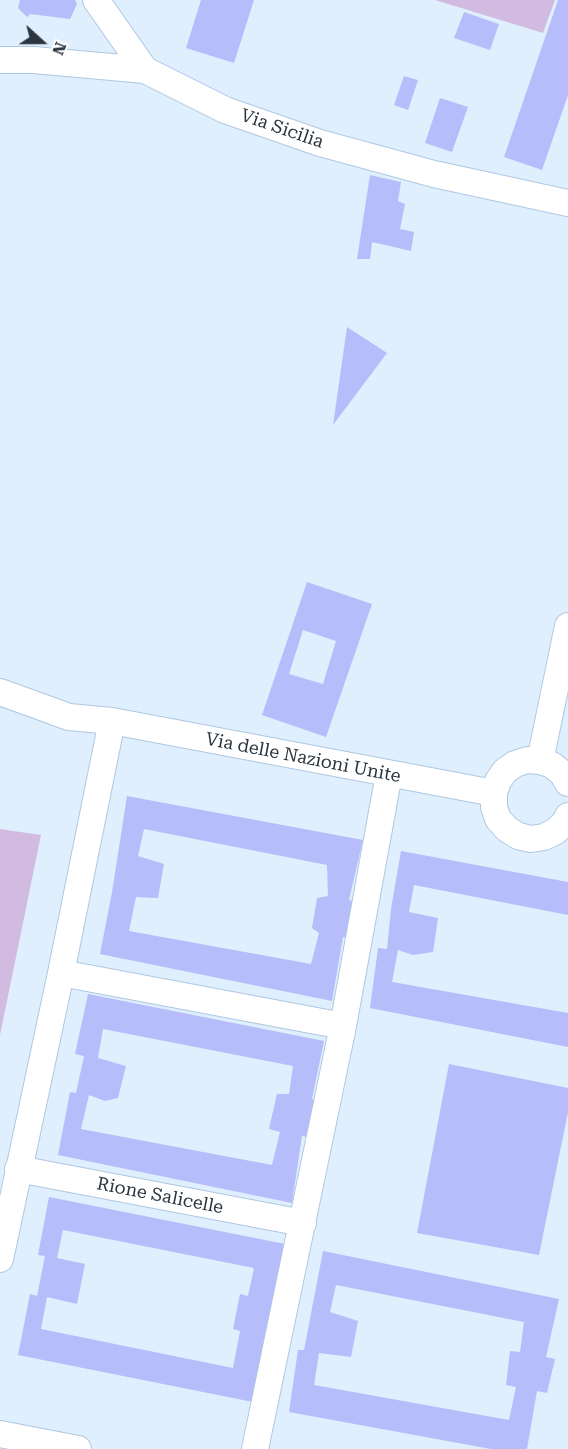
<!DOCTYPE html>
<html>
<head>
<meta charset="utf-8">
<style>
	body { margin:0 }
	#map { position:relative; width:568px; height:1449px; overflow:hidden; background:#dfeffe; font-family:"Roboto Serif",serif }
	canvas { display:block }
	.north { position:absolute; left:12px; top:12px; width:60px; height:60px; -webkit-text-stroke:4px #fff; paint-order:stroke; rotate:111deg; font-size:16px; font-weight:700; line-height:24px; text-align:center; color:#2b353f }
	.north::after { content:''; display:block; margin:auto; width:21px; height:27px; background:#2b353f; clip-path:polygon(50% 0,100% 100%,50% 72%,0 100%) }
</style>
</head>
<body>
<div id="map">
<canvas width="568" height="1449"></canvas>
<div class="north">N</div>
</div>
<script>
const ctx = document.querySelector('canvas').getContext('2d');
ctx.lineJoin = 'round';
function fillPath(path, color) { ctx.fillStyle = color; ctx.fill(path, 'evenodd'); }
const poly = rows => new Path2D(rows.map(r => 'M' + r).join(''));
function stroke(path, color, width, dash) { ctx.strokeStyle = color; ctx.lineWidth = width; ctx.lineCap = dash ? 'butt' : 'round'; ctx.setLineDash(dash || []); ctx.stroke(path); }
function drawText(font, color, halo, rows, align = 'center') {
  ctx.font = font + ' "Roboto Serif",serif'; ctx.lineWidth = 4.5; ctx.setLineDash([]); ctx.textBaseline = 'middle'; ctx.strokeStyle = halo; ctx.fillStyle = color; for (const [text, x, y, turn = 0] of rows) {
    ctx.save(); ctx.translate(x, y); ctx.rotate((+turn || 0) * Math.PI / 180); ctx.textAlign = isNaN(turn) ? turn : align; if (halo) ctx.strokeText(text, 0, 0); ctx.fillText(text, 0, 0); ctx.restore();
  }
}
const green = poly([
	[435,0,555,0,543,33],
	[0,829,41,835,0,1035]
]);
const building = poly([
	[20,0,75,0,77,4,70,19,30,14,27,17,18,8],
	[201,0,254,0,234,63,186,48],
	[558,0,568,0,568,95,542,170,504,157],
	[464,12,499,24,490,50,454,38],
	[404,76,418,80,408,110,394,105],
	[440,98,468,107,452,152,425,143],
	[370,175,401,182,398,201,405,204,400,229,414,232,411,251,372,242,370,259,357,259],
	[347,327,387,353,333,425],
	[307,582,372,604,326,737,262,715],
	[303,630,336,641,323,684,289,674],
	[127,796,363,840,349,900,359,902,352,939,343,937,332,1001,100,954,112,892],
	[144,829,327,865,328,896,317,898,312,928,319,933,311,964,129,931,136,897,158,898,164,864,138,856],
	[401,851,568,882,568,915,414,885,409,912,438,918,433,952,413,955,398,950,392,982,568,1013,568,1047,370,1008,378,948,387,949,391,909],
	[88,994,324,1041,312,1099,321,1101,312,1138,302,1136,292,1203,58,1155,70,1092,76,1093,84,1056,75,1054],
	[103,1029,293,1066,289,1094,277,1094,269,1129,280,1132,272,1165,81,1129,89,1095,105,1101,118,1098,126,1066,98,1058],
	[449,1064,568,1088,568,1112,539,1255,417,1233],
	[49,1197,285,1244,253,1402,18,1355,30,1294,37,1296,45,1256,38,1255],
	[63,1230,254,1268,248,1296,240,1294,233,1329,240,1331,233,1368,41,1329,47,1297,77,1304,85,1264,57,1258],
	[323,1251,559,1299,546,1357,555,1359,547,1393,537,1391,527,1449,491,1449,289,1412,298,1350,304,1350],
	[336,1285,524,1322,520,1352,510,1351,506,1385,516,1387,509,1420,314,1385,319,1353,351,1357,358,1321,330,1312]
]);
const minor = poly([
	[96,0,145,70],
	[0,60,34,60,145,70,225,110,320,143,434,174,568,203],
	[0,692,69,717,112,721,494,793],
	[540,761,568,626],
	[568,783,562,773,552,765,540,761,527,760,515,764,505,771,498,781,494,793,494,807,498,819,507,829,518,836,531,839,544,837,556,831,565,822,568,816],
	[61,973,343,1026],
	[18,1169,303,1223],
	[0,1259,61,973,112,721],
	[0,1434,78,1449],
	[255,1449,343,1026,389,774]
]);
const streetNames = [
	["Via Sicilia",282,129,19],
	["Via delle Nazioni Unite",303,758,11],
	["Rione Salicelle",160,1196,11]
];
fillPath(green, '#d2bbe0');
fillPath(building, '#b7bcfa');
stroke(minor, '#afc8e1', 28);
stroke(minor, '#fff', 26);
drawText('18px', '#2b353f', '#fff', streetNames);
</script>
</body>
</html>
